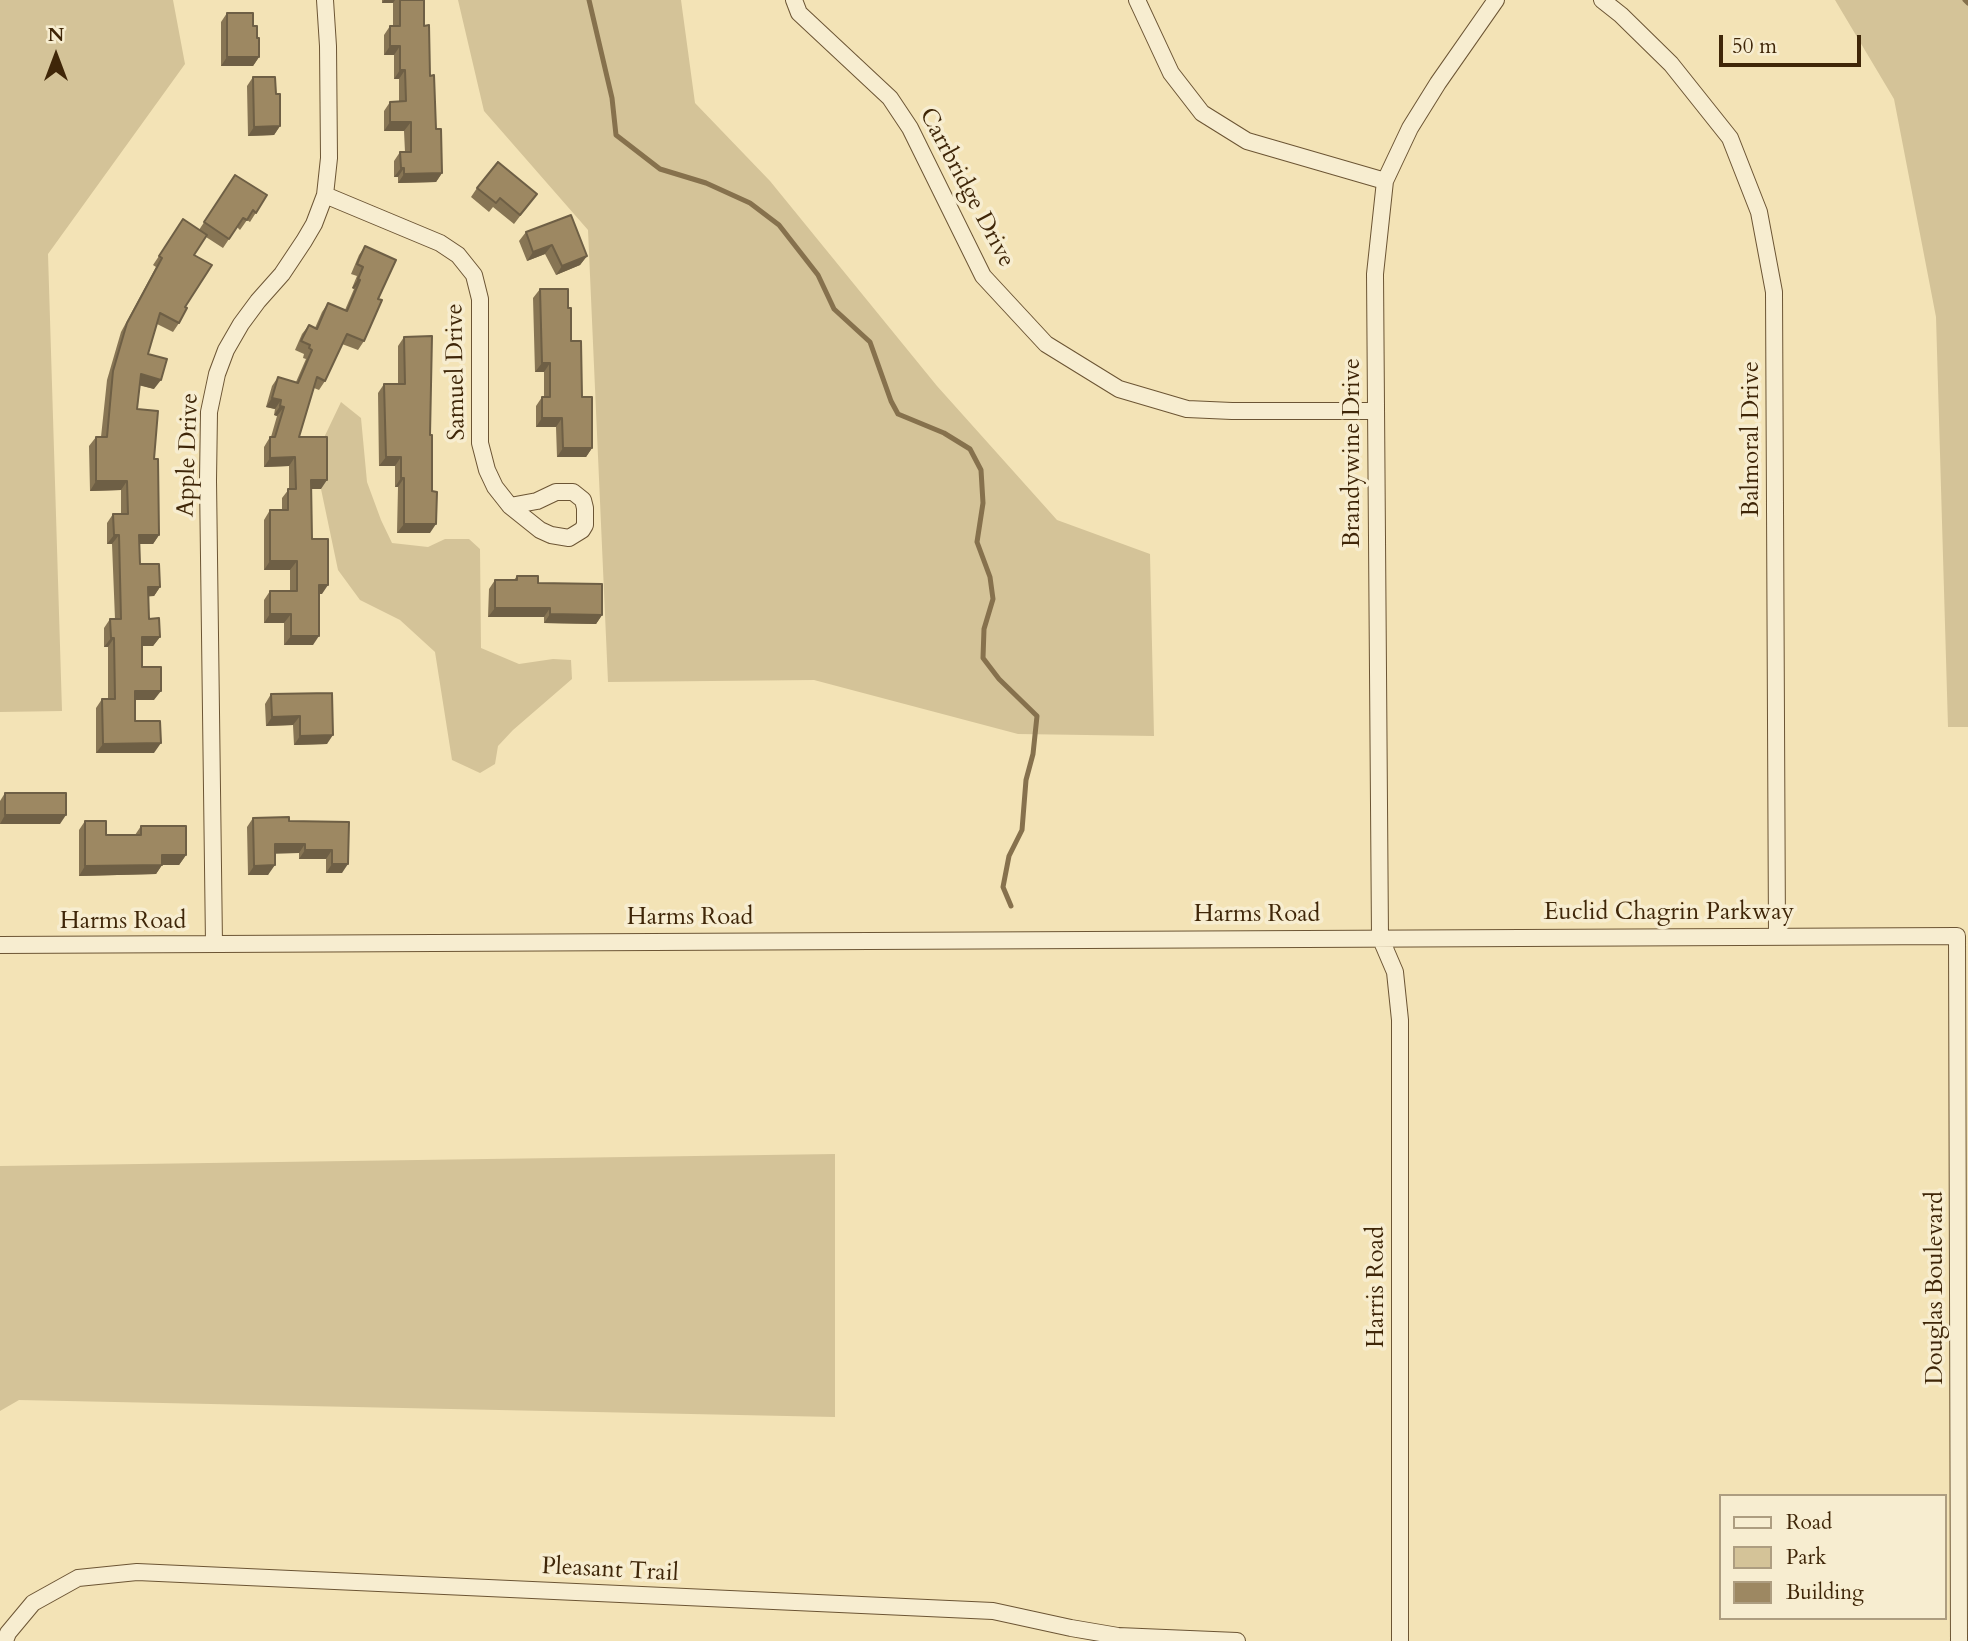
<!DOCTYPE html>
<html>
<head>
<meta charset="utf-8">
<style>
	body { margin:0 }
	#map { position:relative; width:1968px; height:1641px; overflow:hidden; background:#f3e3b6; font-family:Cardo,serif }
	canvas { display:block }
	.legend { position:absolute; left:1719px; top:1494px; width:228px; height:126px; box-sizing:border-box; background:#f7edd0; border:2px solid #ad9d80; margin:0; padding:9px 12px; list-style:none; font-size:21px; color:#3f2608 }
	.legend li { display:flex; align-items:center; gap:14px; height:35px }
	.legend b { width:35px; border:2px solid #ad9d80 }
	.north { position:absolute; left:21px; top:21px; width:70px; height:70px; -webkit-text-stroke:5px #f7edd0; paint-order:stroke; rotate:0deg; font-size:19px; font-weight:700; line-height:28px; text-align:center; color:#3f2608 }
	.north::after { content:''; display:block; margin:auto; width:24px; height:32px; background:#3f2608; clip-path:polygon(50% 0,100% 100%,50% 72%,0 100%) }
	.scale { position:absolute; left:1719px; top:35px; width:142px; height:32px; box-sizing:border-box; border:4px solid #3f2608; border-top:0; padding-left:9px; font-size:21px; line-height:24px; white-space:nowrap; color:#3f2608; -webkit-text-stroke:5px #f7edd0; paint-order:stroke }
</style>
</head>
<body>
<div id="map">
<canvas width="1968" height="1641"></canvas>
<ul class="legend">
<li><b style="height:9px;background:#f7edd0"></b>Road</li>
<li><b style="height:19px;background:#d4c398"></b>Park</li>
<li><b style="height:19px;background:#9d8862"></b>Building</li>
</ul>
<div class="north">N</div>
<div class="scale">50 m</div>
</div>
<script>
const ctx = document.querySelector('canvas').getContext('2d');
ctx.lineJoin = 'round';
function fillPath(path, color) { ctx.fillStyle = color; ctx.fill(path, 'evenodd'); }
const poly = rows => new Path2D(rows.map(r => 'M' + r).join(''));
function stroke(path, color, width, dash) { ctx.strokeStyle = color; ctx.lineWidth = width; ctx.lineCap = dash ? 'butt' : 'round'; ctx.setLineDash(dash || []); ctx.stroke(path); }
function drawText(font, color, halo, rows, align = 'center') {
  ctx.font = font + ' Cardo,serif'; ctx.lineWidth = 7; ctx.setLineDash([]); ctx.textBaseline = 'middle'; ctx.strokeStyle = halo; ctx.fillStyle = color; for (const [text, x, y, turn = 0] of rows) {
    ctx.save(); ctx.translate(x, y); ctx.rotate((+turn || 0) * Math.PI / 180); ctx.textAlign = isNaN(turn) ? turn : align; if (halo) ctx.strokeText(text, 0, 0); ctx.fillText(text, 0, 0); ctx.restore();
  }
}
const green = poly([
	[0,0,173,0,185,64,48,254,62,711,0,712],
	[458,0,681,0,695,103,770,181,937,386,1057,520,1150,554,1154,736,1018,734,814,680,608,682,588,230,484,111],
	[1835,0,1968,0,1968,727,1948,727,1936,317,1894,99],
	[341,402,361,418,367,482,381,520,392,543,428,547,445,539,469,539,480,549,481,648,519,664,553,659,571,660,572,679,513,730,498,746,495,764,480,773,452,760,435,652,400,620,360,600,338,570,321,489,320,446],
	[835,1154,835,1417,19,1400,0,1411,0,1166]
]);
const stream = poly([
	[589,0,612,98,616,135,660,169,706,183,750,203,779,225,818,275,834,309,870,342,891,401,898,414,944,433,970,449,981,470,983,503,977,542,990,577,993,599,984,629,983,658,999,679,1037,716,1033,754,1026,780,1022,830,1009,856,1003,887,1011,906],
	[1965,0,1968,3]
]);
const minor = poly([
	[794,0,799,13,890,98,910,128,983,276,1046,344,1119,389,1187,409,1232,411,1375,411],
	[1137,0,1171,73,1202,113,1247,141,1385,181],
	[1602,0,1621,15,1671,64,1730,138,1759,212,1774,292,1777,936],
	[325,195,440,243,458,255,474,275,480,299,480,443,487,470,495,487,510,506,540,530,551,535,569,538,582,530,585,525,585,508,583,500,573,492,556,492,537,501,510,506],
	[214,944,208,480,209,412,217,374,226,350,241,324,258,301,282,274,304,241,314,224,325,195,329,158,328,46,325,0],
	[0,945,1957,936,1959,1641],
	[5,1641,8,1633,33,1603,78,1578,137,1572,993,1611,1071,1628,1118,1636,1237,1641],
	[1400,1641,1400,1020,1395,972,1380,937,1375,274,1385,181,1410,128,1438,83,1496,0]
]);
const wall = poly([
	[382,0,424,0,424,26,436,129,442,173,436,182,398,183,398,177,394,177,394,161,400,152,405,152,404,131,384,131,384,111,390,102,399,101,399,79,394,79,394,55,384,55,384,35,390,26,393,26,393,3,382,3],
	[227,13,253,26,257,38,259,57,253,66,221,66,221,22],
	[253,77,276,94,280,126,274,135,248,136,247,86],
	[235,175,267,195,250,222,247,220,240,230,237,227,223,248,206,237,194,255,185,307,179,323,173,332,157,324,148,354,154,389,140,385,137,409,154,459,159,535,153,544,139,544,140,564,160,587,154,596,149,596,149,619,160,637,153,646,142,646,142,667,154,700,135,700,135,721,154,753,96,753,96,708,102,699,108,699,108,647,104,647,104,628,110,619,115,619,112,544,107,544,107,523,113,514,121,514,121,490,90,491,89,446,96,437,101,437,107,380,121,332,156,267,153,265,177,229,199,230],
	[477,188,537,194,514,224,493,207,489,212,471,197],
	[526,232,587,256,580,265,556,275,545,254,527,261,519,241],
	[365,246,378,299,364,341,358,350,342,344,325,381,319,390,314,388,299,437,321,489,311,489,312,539,322,594,319,594,313,645,284,645,284,623,264,623,264,600,270,591,290,591,290,570,264,570,264,520,270,510,282,510,282,498,289,489,289,466,264,467,264,447,270,437,271,437,277,416,274,415,275,409,266,407,272,386,278,377,296,382,306,359,303,358,304,354,295,350,302,334,309,325,315,328,322,312,328,303,345,310,354,289,352,288,357,276,351,274,359,255],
	[540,289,568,308,571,341,592,448,586,457,557,457,556,427,536,427,536,406,542,397,544,397,544,372,535,372,533,298],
	[404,337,430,435,430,533,397,533,398,487,395,487,395,466,379,466,378,393,384,384,398,384,398,346],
	[517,576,538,583,602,615,596,624,544,623,544,617,488,617,489,589,495,580,514,580],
	[332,693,327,744,294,745,293,725,266,726,265,704,271,694],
	[5,793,60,824,0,824,0,801],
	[253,818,289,821,349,822,342,873,326,873,326,859,299,859,299,853,275,853,268,875,248,875,247,827],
	[85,821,106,835,135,835,141,826,186,855,179,865,162,865,156,874,79,876,79,830]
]);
const shadedWall = poly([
	[384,0,395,0,393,3,382,3],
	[390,46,400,46,394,55,384,55],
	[227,57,259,57,253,66,221,66],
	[400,70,405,70,399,79,394,79],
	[390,122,411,122,404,131,384,131],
	[280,126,274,135,248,136,254,127],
	[401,168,404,168,398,177,394,177],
	[442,173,436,182,398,183,404,174],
	[552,245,545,254,527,261,533,252],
	[587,256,580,265,556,275,562,266],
	[358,279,360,280,354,289,352,288],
	[542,363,550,363,544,372,535,372],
	[141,374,161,380,154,389,134,384],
	[272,398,281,400,275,409,266,407],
	[280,406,284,407,277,416,274,415],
	[542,418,562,418,556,427,536,427],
	[563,448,592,448,586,457,557,457],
	[295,457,289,466,264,467,270,458],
	[386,457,401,457,395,466,379,466],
	[401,478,404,478,398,487,395,487],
	[311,480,327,480,321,489,305,489],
	[96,481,127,481,121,490,90,491],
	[404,524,436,524,430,533,397,533],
	[114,535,119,535,112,544,107,544],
	[139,535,159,535,153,544,133,544],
	[270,561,297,561,290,570,264,570],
	[319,585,328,585,322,594,313,594],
	[148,587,160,587,154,596,142,597],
	[495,608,550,608,544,617,488,617],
	[270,614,291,614,284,623,264,623],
	[550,614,602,615,596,624,544,623],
	[291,636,319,636,313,645,284,645],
	[142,637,160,637,153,646,136,646],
	[111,638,114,638,108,647,104,647],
	[135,691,161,691,154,700,129,700],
	[300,716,293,725,266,726,272,717],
	[333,735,327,744,294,745,300,736],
	[161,743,154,753,96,753,103,744],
	[5,815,66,815,60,824,0,824],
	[275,844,305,844,299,853,268,854],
	[305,850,332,850,326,859,299,859],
	[162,855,186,855,179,865,156,865],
	[332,864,348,864,342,873,326,873],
	[162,865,156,874,79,876,85,866],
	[275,865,268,875,248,875,254,866]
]);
const building = poly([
	[400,0,424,0,424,26,429,25,430,76,434,75,436,129,441,129,442,173,404,174,404,168,401,168,400,152,411,152,411,122,390,122,390,102,406,101,405,70,400,70,400,46,390,46,390,26,400,26,400,0],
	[227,13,253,13,253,26,257,26,257,38,259,38,259,57,227,57,227,13],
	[253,77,275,77,276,94,280,94,280,126,254,127,253,77],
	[498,162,537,194,520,215,500,198,496,203,477,188,498,162],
	[235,175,267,195,256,213,253,210,247,220,243,218,229,239,204,222,235,175],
	[571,215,587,256,562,266,552,245,533,252,526,232,571,215],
	[183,219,207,235,194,255,212,265,185,307,187,308,179,323,160,313,148,354,167,359,161,380,141,374,137,409,158,411,154,459,158,459,159,535,139,535,140,564,159,564,160,587,148,587,149,619,159,618,160,637,142,637,142,667,161,667,161,691,135,691,135,721,160,721,161,743,103,744,102,699,115,699,114,638,111,638,110,619,121,619,119,535,114,535,113,514,128,514,127,481,96,481,96,437,107,437,113,371,127,323,162,258,159,256,183,219],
	[365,246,396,260,378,299,382,300,364,341,347,334,325,381,317,377,299,437,327,437,327,480,311,480,312,539,328,539,328,585,319,585,319,636,291,636,291,614,270,614,270,591,297,591,297,561,270,561,270,510,288,510,288,489,296,489,295,457,270,458,270,437,275,437,284,407,280,406,281,400,272,398,278,377,298,383,312,350,309,348,310,345,301,341,309,325,317,329,328,303,347,311,360,280,358,279,363,267,357,264,365,246],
	[540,289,568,289,568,308,571,308,571,341,581,341,582,397,592,397,592,448,563,448,562,418,542,418,542,397,550,397,550,363,542,363,540,289],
	[432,336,430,435,432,435,432,491,437,492,436,524,404,524,404,478,401,478,401,457,386,457,384,384,405,384,404,337,432,336],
	[517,576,538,576,538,583,602,584,602,615,550,614,550,608,495,608,495,580,517,580,517,576],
	[332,693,333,735,300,736,300,716,272,717,271,694,332,693],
	[5,793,66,793,66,815,5,815,5,793],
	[289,817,289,821,349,822,348,864,332,864,332,850,305,850,305,844,275,844,275,865,254,866,253,818,289,817],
	[85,821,106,821,106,835,141,835,141,826,186,826,186,855,162,855,162,865,85,866,85,821]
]);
const streetNames = [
	["Carrbridge Drive",966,188,62],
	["Samuel Drive",457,372,-91],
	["Balmoral Drive",1752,439,-90],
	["Brandywine Drive",1353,453,-90],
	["Apple Drive",189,455,-88],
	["Euclid Chagrin Parkway",1669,913],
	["Harms Road",1257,915],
	["Harms Road",690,918],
	["Harms Road",123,922],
	["Harris Road",1377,1287,-90],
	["Douglas Boulevard",1936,1288,-90],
	["Pleasant Trail",610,1571,3]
];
fillPath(green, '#d4c398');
stroke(stream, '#86714d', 5);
stroke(minor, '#6c5534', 18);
stroke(minor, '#f7edd0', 16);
fillPath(wall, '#877554');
fillPath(shadedWall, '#6e5f45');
fillPath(building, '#9d8862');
stroke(building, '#6e5f45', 2);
drawText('24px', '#3f2608', '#f7edd0', streetNames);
</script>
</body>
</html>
